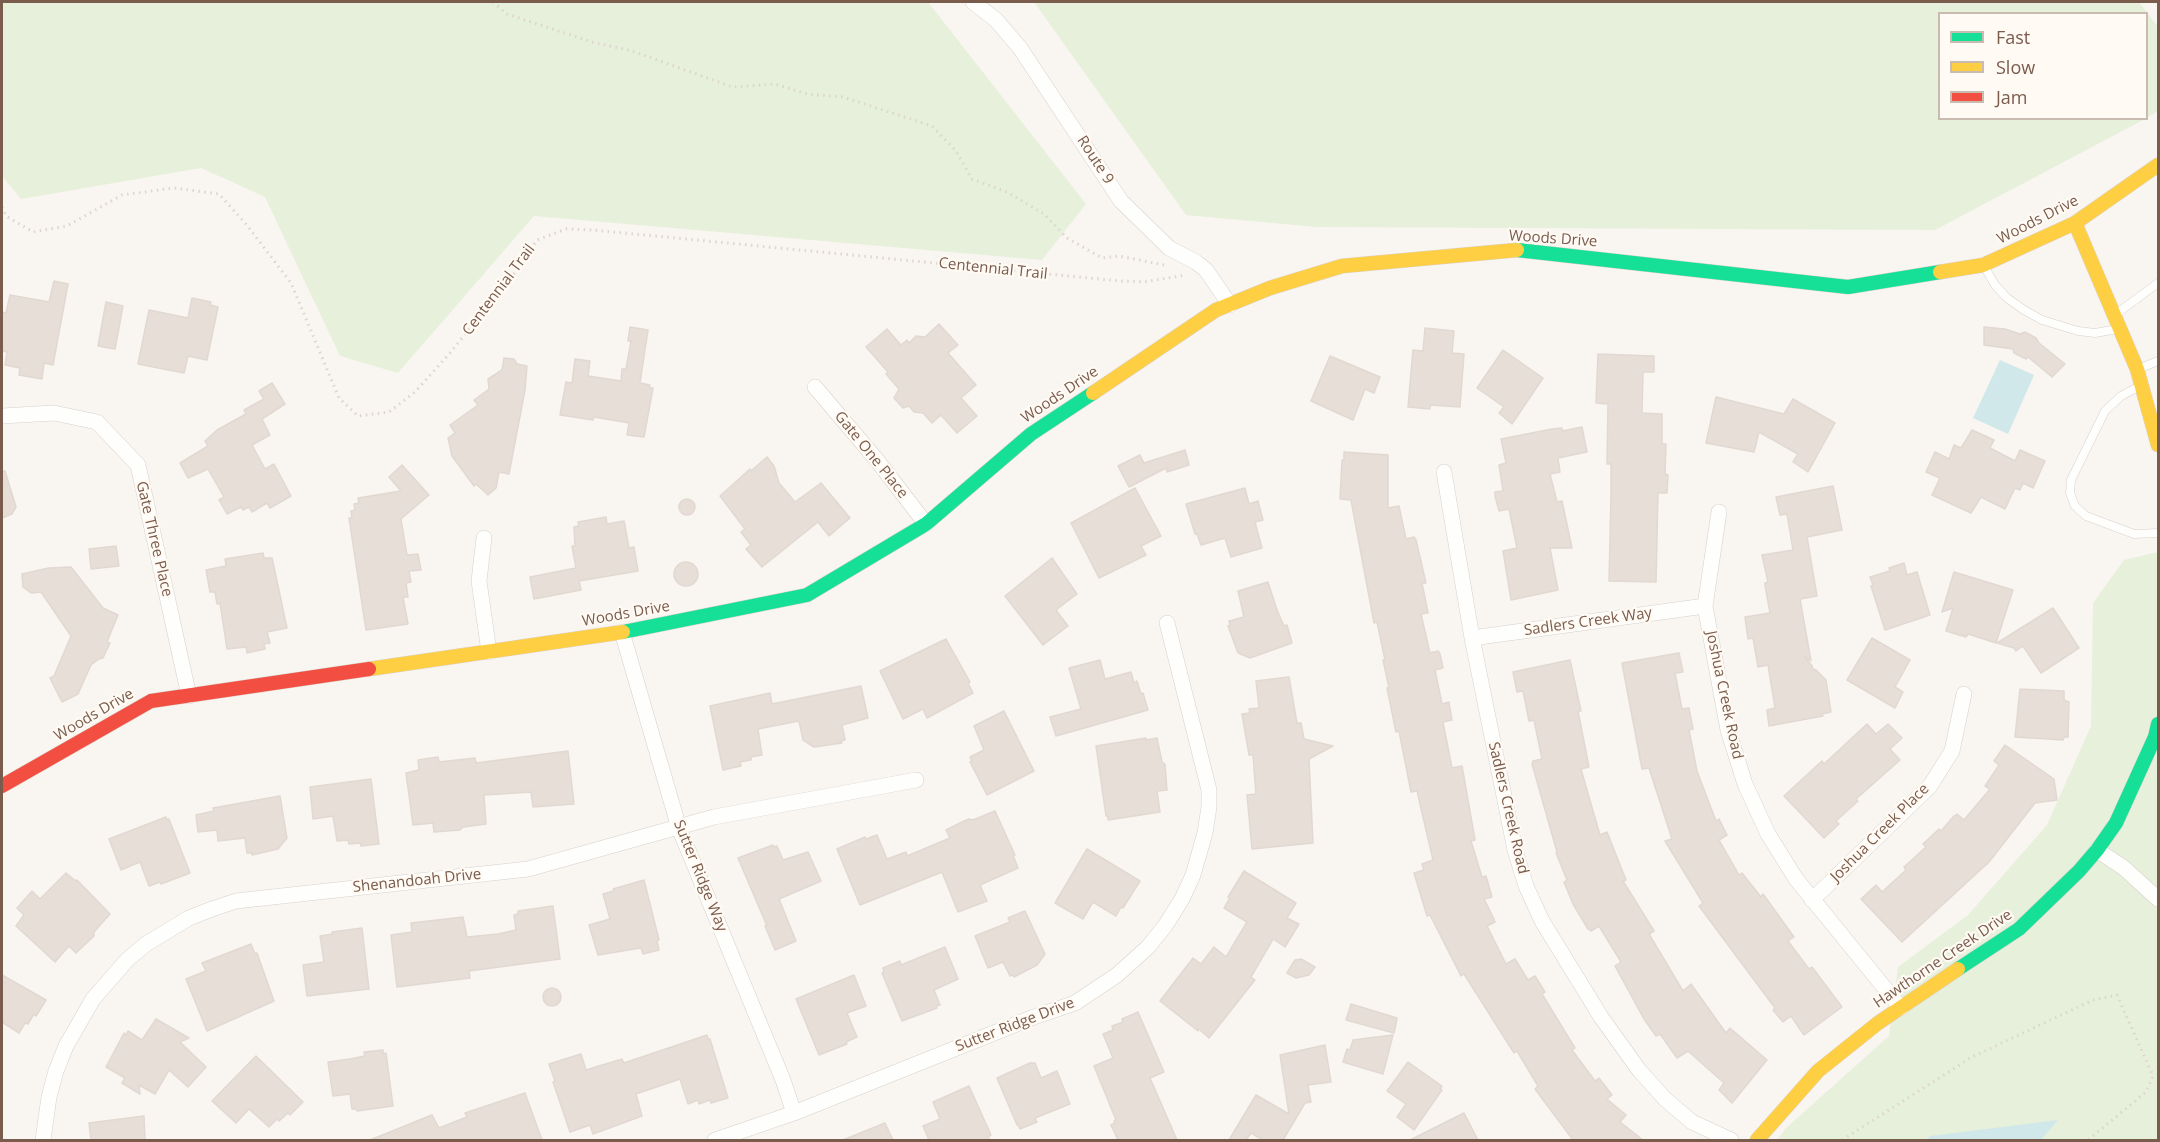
<!DOCTYPE html>
<html>
<head>
<meta charset="utf-8">
<style>
	body { margin:0 }
	#map { position:relative; width:2160px; height:1142px; overflow:hidden; background:#f9f5f0; font-family:"Open Sans",sans-serif }
	canvas { display:block }
	.frame { position:absolute; inset:0; border:3px solid #7a5c4d; pointer-events:none }
	.legend { position:absolute; left:1938px; top:12px; width:210px; height:108px; box-sizing:border-box; background:#fffaf3; border:2px solid #cabbb1; margin:0; padding:8px 10px; list-style:none; font-size:18px; color:#7a5c4d }
	.legend li { display:flex; align-items:center; gap:12px; height:30px }
	.legend b { width:30px; border:2px solid #cabbb1 }
</style>
</head>
<body>
<div id="map">
<canvas width="2160" height="1142"></canvas>
<div class="frame"></div>
<ul class="legend">
<li><b style="height:8px;background:#16e098"></b>Fast</li>
<li><b style="height:8px;background:#ffcf43"></b>Slow</li>
<li><b style="height:8px;background:#f24e42"></b>Jam</li>
</ul>
</div>
<script>
const ctx = document.querySelector('canvas').getContext('2d');
ctx.lineJoin = 'round';
function fillPath(path, color) { ctx.fillStyle = color; ctx.fill(path, 'evenodd'); }
const poly = rows => new Path2D(rows.map(r => 'M' + r).join(''));
function stroke(path, color, width, dash) { ctx.strokeStyle = color; ctx.lineWidth = width; ctx.lineCap = dash ? 'butt' : 'round'; ctx.setLineDash(dash || []); ctx.stroke(path); }
function drawText(font, color, halo, rows, align = 'center') {
  ctx.font = font + ' "Open Sans",sans-serif'; ctx.lineWidth = 4.5; ctx.setLineDash([]); ctx.textBaseline = 'middle'; ctx.strokeStyle = halo; ctx.fillStyle = color; for (const [text, x, y, turn = 0] of rows) {
    ctx.save(); ctx.translate(x, y); ctx.rotate((+turn || 0) * Math.PI / 180); ctx.textAlign = isNaN(turn) ? turn : align; if (halo) ctx.strokeText(text, 0, 0); ctx.fillText(text, 0, 0); ctx.restore();
  }
}
const green = poly([
	[2,2,928,2,1086,204,1042,260,534,216,398,373,340,356,265,197,201,168,21,199,2,176],
	[1034,2,2139,2,2158,27,2158,111,2147,118,2146,14,1940,14,1940,118,2145,119,1935,230,1316,227,1186,215],
	[2158,552,2158,1140,1777,1140,1785,1129,1889,1036,1898,967,1968,915,2047,825,2091,726,2093,603,2124,560]
]);
const water = poly([
	[2000,360,2034,375,2008,434,1973,418],
	[2058,1120,2041,1140,1926,1140,1930,1136]
]);
const building = poly([
	[54,281,68,284,53,365,44,363,42,379,19,375,20,368,5,365,7,352,2,351,2,312,6,313,10,295,49,302,54,281],
	[192,298,211,302,210,305,218,307,207,360,188,356,184,373,138,364,149,310,188,318,192,298],
	[106,302,123,306,115,349,98,346,106,302],
	[939,324,958,345,948,353,976,385,961,398,977,416,957,433,941,415,932,423,923,413,914,412,909,406,903,408,894,398,899,389,886,374,888,372,866,347,887,329,901,345,907,340,909,343,916,336,925,337,939,324],
	[630,327,648,330,640,383,650,385,649,388,653,388,644,437,627,435,629,423,594,417,593,420,560,415,566,382,572,383,575,359,590,361,588,376,621,381,622,369,626,369,631,341,628,341,630,327],
	[1984,327,2005,329,2020,334,2025,332,2036,338,2039,343,2065,364,2052,377,2028,357,2026,359,2014,353,2013,349,1984,345,1984,327],
	[1425,328,1454,331,1452,353,1464,354,1460,407,1430,405,1430,409,1408,407,1413,350,1423,351,1425,328],
	[1503,350,1543,378,1512,424,1499,413,1504,407,1477,388,1503,350],
	[1598,354,1654,356,1654,372,1643,372,1642,413,1662,414,1662,444,1666,444,1665,474,1668,475,1667,493,1658,493,1656,582,1609,581,1611,494,1611,464,1607,464,1608,404,1596,403,1598,354],
	[1330,356,1380,377,1374,393,1365,389,1353,420,1311,401,1330,356],
	[504,358,514,359,517,364,527,366,525,390,509,474,499,472,496,488,488,495,476,484,474,486,452,456,448,438,455,433,450,425,478,405,474,400,489,389,488,379,502,370,504,358],
	[272,383,285,404,262,419,270,435,252,445,265,469,274,464,291,496,270,508,267,503,252,512,249,507,243,510,241,507,227,514,219,500,224,497,208,469,188,478,180,463,208,446,205,441,217,430,246,414,244,410,264,399,259,391,272,383],
	[1716,397,1784,414,1793,399,1835,423,1808,472,1793,462,1798,454,1759,432,1754,452,1706,443,1716,397],
	[1582,427,1587,452,1558,458,1560,472,1550,474,1557,502,1562,501,1572,548,1550,548,1558,590,1511,600,1503,551,1517,548,1509,509,1499,511,1495,496,1495,492,1503,491,1499,465,1506,463,1501,439,1552,429,1562,428,1562,431,1582,427],
	[1972,430,1994,440,1990,448,2015,461,2020,450,2045,461,2033,488,2023,483,2020,490,2015,488,2005,509,1981,497,1971,513,1932,495,1940,478,1926,472,1935,452,1949,459,1954,445,1961,448,1972,430],
	[1185,450,1189,465,1167,472,1166,468,1129,487,1118,466,1140,455,1144,463,1185,450],
	[1344,452,1388,455,1388,508,1399,506,1406,539,1414,537,1416,540,1426,583,1422,583,1428,613,1421,614,1430,653,1438,651,1440,654,1443,668,1435,670,1442,704,1449,702,1452,720,1443,722,1452,768,1462,766,1475,840,1471,841,1482,877,1486,876,1492,897,1484,899,1494,919,1495,922,1487,926,1506,964,1515,959,1528,980,1535,976,1545,992,1542,994,1575,1048,1572,1050,1595,1081,1599,1078,1612,1095,1607,1099,1626,1115,1620,1122,1643,1140,1573,1140,1535,1089,1538,1086,1517,1051,1514,1053,1464,974,1461,976,1430,915,1427,916,1414,873,1424,870,1422,864,1433,860,1417,791,1411,792,1399,731,1396,732,1387,688,1389,688,1383,660,1385,660,1377,622,1374,623,1351,500,1340,499,1342,460,1344,460,1344,452],
	[767,457,774,466,779,483,795,502,821,483,850,518,829,536,818,522,762,567,746,549,751,545,741,532,745,529,720,496,750,469,751,471,767,457],
	[402,465,429,495,401,519,407,555,418,554,421,570,409,571,411,582,406,583,408,597,403,597,408,624,366,630,349,518,352,518,351,511,355,510,354,504,359,503,358,498,401,491,389,477,402,465],
	[2,471,5,471,16,507,12,514,2,518,2,471],
	[1833,486,1842,530,1807,537,1817,596,1800,599,1811,661,1804,656,1812,666,1813,669,1816,670,1826,680,1831,712,1822,714,1823,716,1769,726,1767,710,1775,708,1768,665,1758,667,1753,638,1748,639,1745,617,1770,613,1765,585,1765,583,1768,582,1762,555,1793,550,1787,514,1780,515,1776,497,1833,486],
	[1135,488,1161,536,1141,546,1146,555,1099,578,1071,523,1135,488],
	[1245,488,1249,504,1258,501,1263,520,1255,522,1262,548,1231,557,1225,538,1201,545,1197,534,1195,534,1186,504,1245,488],
	'679 507a8 8 0 1 1 16 0a8 8 0 1 1-16 0Z',
	[606,517,607,524,624,521,629,548,634,547,638,571,579,581,581,590,534,599,530,577,576,568,572,546,575,546,574,527,579,526,578,522,606,517],
	[116,546,119,566,91,569,89,549,116,546],
	[263,553,264,558,272,558,287,628,267,632,270,643,264,644,265,649,247,653,246,647,227,649,220,603,217,604,215,592,210,592,206,570,226,566,225,559,263,553],
	[1052,558,1077,594,1056,610,1068,626,1043,645,1005,596,1052,558],
	'674 574a12 12 0 1 1 24 0a12 12 0 1 1-24 0Z',
	[1904,563,1907,575,1917,572,1930,615,1885,630,1871,586,1873,585,1870,577,1890,571,1889,568,1904,563],
	[71,567,103,608,118,615,107,642,110,643,103,658,99,659,91,665,78,694,62,702,50,678,54,676,71,636,41,592,31,593,23,587,22,574,49,568,71,567],
	[1954,572,2013,590,1996,643,1968,634,1966,637,1946,631,1953,608,1942,612,1954,572],
	[1268,582,1277,610,1284,626,1287,625,1292,643,1250,658,1238,653,1228,626,1230,625,1229,621,1244,617,1238,591,1268,582],
	[2053,608,2079,648,2041,673,2023,646,2016,651,2014,648,1997,643,2053,608],
	[1872,638,1910,660,1895,687,1903,692,1895,708,1847,680,1872,638],
	[946,639,970,682,968,683,973,693,927,718,923,709,903,719,880,671,946,639],
	[1679,653,1683,672,1675,673,1682,709,1689,708,1693,729,1689,730,1697,771,1716,821,1719,819,1727,835,1719,840,1739,875,1742,873,1761,897,1763,894,1794,937,1788,941,1809,969,1812,967,1842,1007,1804,1035,1791,1016,1783,1022,1773,1010,1775,1008,1699,906,1703,903,1665,841,1672,839,1649,768,1642,769,1622,663,1679,653],
	[1100,660,1105,679,1131,672,1134,683,1137,681,1141,694,1143,693,1148,710,1056,736,1050,717,1081,709,1069,668,1100,660],
	[1570,660,1581,711,1578,711,1589,767,1581,769,1591,804,1600,835,1607,832,1626,880,1623,881,1654,931,1649,934,1683,991,1691,984,1726,1033,1730,1028,1767,1060,1732,1103,1719,1090,1724,1083,1688,1051,1677,1058,1660,1034,1656,1036,1644,1019,1615,966,1621,962,1599,926,1591,931,1588,929,1573,904,1564,882,1567,880,1556,853,1557,852,1532,764,1533,761,1542,759,1534,720,1529,721,1523,691,1517,692,1513,672,1570,660],
	[1289,677,1297,723,1301,723,1304,739,1333,746,1309,759,1313,843,1252,849,1247,795,1256,794,1253,755,1249,755,1242,714,1250,713,1249,709,1259,708,1256,681,1289,677],
	[861,686,868,718,842,725,845,740,841,741,842,743,814,747,803,740,799,721,758,729,762,755,751,757,751,760,740,762,741,766,723,770,710,706,770,693,772,704,861,686],
	[2020,689,2064,691,2064,700,2069,702,2068,737,2064,737,2063,740,2015,737,2020,689],
	[1004,711,1034,771,987,795,970,762,972,761,970,757,984,750,974,726,1004,711],
	[1867,724,1876,734,1888,724,1902,738,1890,749,1900,760,1856,799,1858,801,1836,821,1839,824,1824,838,1784,796,1822,761,1824,764,1867,724],
	[1146,738,1146,740,1157,738,1162,762,1165,764,1167,790,1157,791,1160,812,1108,820,1108,816,1106,816,1096,746,1146,738],
	[2005,745,2054,779,2057,800,2035,803,1989,862,1902,942,1861,899,1876,885,1882,892,1906,870,1904,867,1926,847,1923,844,1939,829,1941,831,1954,816,1957,814,1964,820,1990,789,1985,786,1999,765,1994,761,2005,745],
	[568,751,574,804,533,807,531,792,484,795,486,824,463,827,460,830,434,832,433,823,413,825,406,773,419,770,418,760,438,757,439,762,475,758,476,763,568,751],
	[371,779,379,844,361,846,360,843,349,844,348,840,337,841,333,816,313,819,310,787,371,779],
	[280,796,287,838,278,849,252,855,252,853,247,853,245,838,218,841,217,830,198,832,196,815,214,811,213,808,280,796],
	[995,811,1015,855,1013,855,1018,868,980,885,987,901,958,912,942,872,860,905,837,849,865,837,866,839,877,835,887,859,906,852,907,856,950,838,946,830,964,821,969,819,973,820,995,811],
	[166,817,167,820,169,819,190,873,161,884,160,882,149,886,140,862,121,870,109,839,166,817],
	[773,845,774,847,777,846,783,860,808,852,821,881,779,899,796,941,775,950,765,926,767,926,738,858,773,845],
	[1087,849,1140,881,1123,908,1121,907,1116,916,1093,902,1083,919,1055,903,1087,849],
	[1244,871,1296,903,1287,918,1299,924,1285,947,1273,939,1251,977,1255,980,1209,1038,1199,1029,1198,1031,1160,1001,1193,958,1201,964,1214,947,1226,957,1247,922,1224,908,1230,898,1228,897,1244,871],
	[66,873,76,881,77,880,110,914,94,932,94,936,76,953,69,946,55,962,16,926,24,915,17,908,32,891,40,899,66,873],
	[644,880,659,940,657,941,659,950,643,954,641,948,598,955,589,925,610,919,603,894,614,891,613,889,644,880],
	[553,906,560,959,469,971,470,978,397,987,391,935,412,932,411,923,463,917,467,937,498,934,516,930,514,915,518,914,518,911,553,906],
	[1025,911,1045,954,1037,965,1014,977,1013,975,1010,976,1003,962,988,968,975,936,1010,922,1008,918,1025,911],
	[362,928,369,989,307,996,303,965,324,962,320,936,332,934,332,932,362,928],
	[251,944,255,954,257,953,274,1001,207,1031,186,979,206,971,202,963,251,944],
	[945,947,958,979,934,990,940,1005,936,1006,937,1008,902,1021,882,973,884,972,883,968,900,961,901,965,945,947],
	[1301,959,1315,967,1309,975,1296,978,1287,973,1295,960,1301,959],
	[2,975,46,1000,36,1016,34,1014,28,1024,25,1023,19,1033,2,1022,2,975],
	[854,975,866,1006,847,1013,857,1037,846,1042,847,1044,819,1055,796,999,854,975],
	'543 997a9 9 0 1 1 18 0a9 9 0 1 1-18 0Z',
	[1351,1004,1397,1018,1394,1033,1346,1020,1351,1004],
	[1138,1012,1164,1072,1150,1078,1177,1140,1118,1140,1111,1125,1115,1123,1114,1121,1116,1120,1094,1066,1113,1058,1103,1034,1113,1030,1112,1026,1123,1022,1122,1019,1138,1012],
	[156,1019,189,1038,180,1042,206,1067,188,1087,169,1070,155,1094,139,1085,140,1094,122,1083,125,1078,106,1067,124,1033,126,1035,128,1031,142,1040,156,1019],
	[707,1035,708,1039,710,1039,728,1098,711,1103,710,1100,699,1104,698,1100,688,1104,680,1079,636,1094,642,1116,593,1134,590,1125,570,1132,553,1082,555,1081,549,1064,581,1054,586,1070,622,1059,624,1063,707,1035],
	[1393,1035,1383,1074,1343,1062,1347,1049,1350,1050,1353,1040,1393,1035],
	[1325,1045,1331,1082,1308,1085,1311,1102,1305,1103,1283,1140,1263,1140,1251,1133,1246,1140,1229,1140,1256,1095,1289,1114,1280,1055,1325,1045],
	[383,1050,383,1054,386,1053,393,1106,357,1111,356,1109,352,1109,350,1094,333,1096,328,1062,350,1059,365,1056,364,1052,383,1050],
	[256,1056,303,1102,290,1115,288,1113,279,1121,277,1119,269,1127,249,1109,236,1123,212,1101,256,1056],
	[1408,1062,1442,1086,1440,1089,1442,1090,1414,1130,1397,1117,1406,1104,1387,1091,1408,1062],
	[1030,1063,1035,1063,1041,1078,1057,1071,1070,1104,1035,1118,1037,1122,1020,1129,1018,1125,1017,1125,997,1078,1030,1063],
	[969,1086,991,1135,988,1137,990,1140,929,1140,923,1126,940,1119,933,1102,969,1086],
	[525,1093,542,1140,370,1140,432,1115,439,1128,467,1117,465,1113,525,1093],
	[1464,1113,1478,1140,1410,1140,1464,1113],
	[144,1116,145,1140,91,1140,89,1123,144,1116],
	[885,1123,893,1140,843,1140,885,1123]
]);
const path = poly([
	[493,2,507,14,595,43,629,50,733,87,775,84,807,94,843,97,932,126,956,151,972,179,1007,192,1044,214,1067,238,1102,258,1119,256,1164,265],
	[2,207,6,216,33,232,67,226,122,195,174,188,219,194,246,224,291,283,339,398,358,416,389,412,415,392,450,353,511,278,537,240,566,229,593,230,1120,281,1144,282,1186,275],
	[1842,1140,1972,1057,2093,1000,2117,995,2153,1076,2146,1092,2088,1140]
]);
const lane = poly([
	[1984,266,1995,285,2007,298,2024,310,2042,320,2078,331,2095,333,2118,329],
	[2116,314,2158,283],
	[2138,369,2158,361],
	[2140,386,2121,396,2105,411,2071,480,2070,493,2075,506,2086,516,2134,534,2158,533]
]);
const street = poly([
	[973,2,996,20,1020,48,1121,201,1169,248,1196,262,1206,270,1230,305],
	[815,387,876,459,926,524],
	[2,416,54,413,97,422,138,465,189,696],
	[1444,472,1472,638,1515,850,1526,886,1542,921,1601,1017,1639,1070,1665,1099,1692,1122,1731,1140],
	[1719,512,1705,606,1728,730,1745,784,1768,834,1796,879,1901,1008],
	[484,538,479,581,489,652],
	[622,632,679,828,783,1080,794,1113],
	[1472,638,1705,606],
	[2097,850,2124,868,2158,899],
	[1812,900,1930,786,1952,751,1964,694],
	[43,1140,49,1097,56,1071,66,1046,93,999,127,960,146,944,189,918,212,909,236,901,528,869,714,817,916,780],
	[715,1140,794,1113,1034,1017,1075,1003,1117,975,1148,947,1165,926,1182,899,1193,875,1205,833,1209,807,1209,790,1167,623]
]);
const fast = poly([
	[1517,250,1848,287,1940,272],
	[623,632,807,595,926,524,1031,434,1093,393],
	[1958,969,2019,929,2079,871,2097,850,2116,823,2155,737,2158,724]
]);
const slow = poly([
	[2075,223,2137,369,2158,445],
	[1940,272,1983,265,2075,223,2158,165],
	[1093,393,1216,310,1270,288,1342,266,1517,250],
	[369,669,623,632],
	[1757,1140,1818,1071,1878,1023,1958,969]
]);
const jam = poly([
	[2,786,151,701,369,669]
]);
const streetNames = [
	["Route 9",1095,160,57],
	["Woods Drive",2038,220,-27],
	["Woods Drive",1553,239,4],
	["Centennial Trail",993,269,6],
	["Centennial Trail",499,290,-53],
	["Woods Drive",1060,395,-34],
	["Gate One Place",871,455,51],
	["Gate Three Place",154,539,77],
	["Woods Drive",626,614,-10],
	["Sadlers Creek Way",1588,622,-8],
	["Joshua Creek Road",1724,695,78],
	["Woods Drive",94,715,-30],
	["Sadlers Creek Road",1508,808,77],
	["Joshua Creek Place",1880,833,-45],
	["Sutter Ridge Way",700,876,68],
	["Shenandoah Drive",417,881,-6],
	["Hawthorne Creek Drive",1943,959,-34],
	["Sutter Ridge Drive",1015,1025,-21]
];
fillPath(green, '#e7f0db');
fillPath(water, '#d0e8ea');
fillPath(building, '#e6ded7');
stroke(building, '#e2d8d2', 1.5);
stroke(lane, '#d7d1cb', 9);
stroke(street, '#d7d1cb', 16);
stroke(fast, '#d9d2cb', 15);
stroke(slow, '#d9d2cb', 15);
stroke(jam, '#d9d2cb', 15);
stroke(path, '#dcd5d0', 3, [1.5, 4.5]);
stroke(lane, '#fefefd', 8);
stroke(street, '#fefefd', 15);
stroke(fast, '#16e098', 14);
stroke(slow, '#ffcf43', 14);
stroke(jam, '#f24e42', 14);
drawText('15px', '#7a5c4d', '#fffaf3', streetNames);
</script>
</body>
</html>
